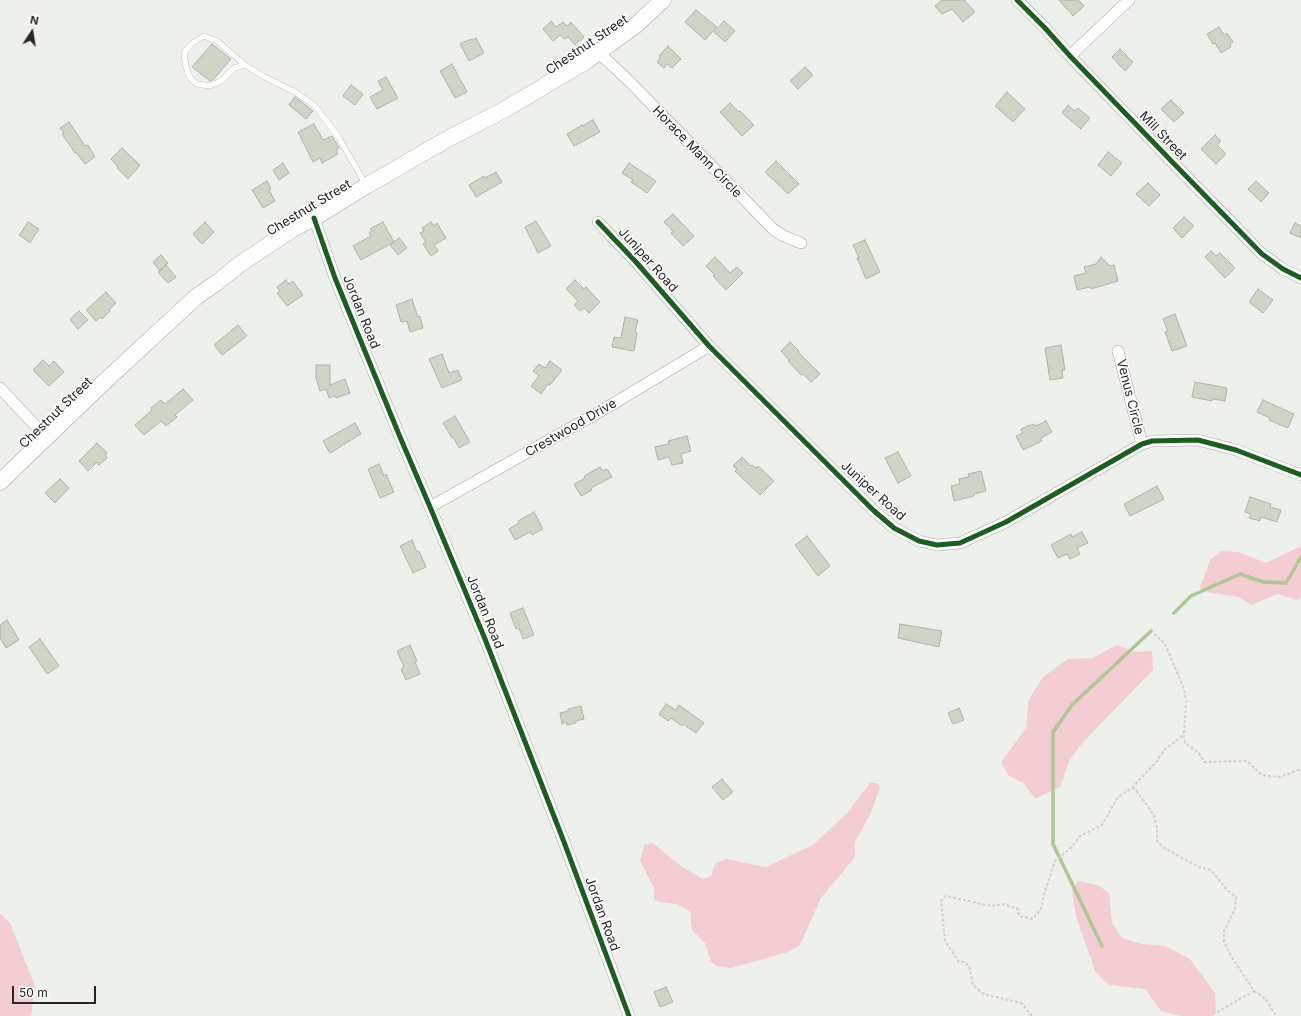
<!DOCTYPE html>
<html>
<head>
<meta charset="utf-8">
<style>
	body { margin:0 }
	#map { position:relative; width:1301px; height:1016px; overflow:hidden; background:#eef0ec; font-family:Inter,sans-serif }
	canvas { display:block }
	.north { position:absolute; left:12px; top:12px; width:40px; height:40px; -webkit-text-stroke:3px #fff; paint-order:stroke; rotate:12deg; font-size:11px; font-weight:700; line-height:16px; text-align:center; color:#262725 }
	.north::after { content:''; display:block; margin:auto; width:14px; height:18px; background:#262725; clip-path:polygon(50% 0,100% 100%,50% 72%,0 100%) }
	.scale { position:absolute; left:12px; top:986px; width:84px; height:18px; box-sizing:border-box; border:2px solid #262725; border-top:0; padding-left:5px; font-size:12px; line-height:14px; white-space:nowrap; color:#262725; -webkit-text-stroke:3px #fff; paint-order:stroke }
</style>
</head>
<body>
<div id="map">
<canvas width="1301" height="1016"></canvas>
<div class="north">N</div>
<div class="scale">50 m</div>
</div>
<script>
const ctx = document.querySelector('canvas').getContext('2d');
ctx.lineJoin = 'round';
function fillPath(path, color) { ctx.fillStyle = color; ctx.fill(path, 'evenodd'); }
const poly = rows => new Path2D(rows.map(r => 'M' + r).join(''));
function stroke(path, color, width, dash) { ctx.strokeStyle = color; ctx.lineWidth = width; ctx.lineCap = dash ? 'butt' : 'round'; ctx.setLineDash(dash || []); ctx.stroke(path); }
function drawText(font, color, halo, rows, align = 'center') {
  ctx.font = font + ' Inter,sans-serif'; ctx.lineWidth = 3; ctx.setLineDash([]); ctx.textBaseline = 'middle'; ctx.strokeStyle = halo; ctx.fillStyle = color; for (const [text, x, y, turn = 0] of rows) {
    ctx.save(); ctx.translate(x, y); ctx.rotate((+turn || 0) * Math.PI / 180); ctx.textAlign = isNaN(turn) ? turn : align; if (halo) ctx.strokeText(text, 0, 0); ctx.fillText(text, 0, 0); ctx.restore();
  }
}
const green = poly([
	[1301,546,1301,598,1297,600,1277,594,1252,605,1239,597,1206,592,1200,588,1210,560,1221,551,1238,552,1266,563],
	[1116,645,1137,652,1152,651,1153,670,1084,741,1070,759,1060,787,1035,799,1024,783,1009,776,1002,765,1002,761,1026,728,1029,699,1043,677,1068,659,1093,658],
	[870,783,877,783,880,787,871,813,855,842,855,857,821,898,800,945,788,952,731,968,717,966,711,962,705,943,692,930,690,911,677,904,659,902,654,899,654,888,640,861,644,845,653,843,682,867,703,879,711,876,715,864,726,859,766,867,813,845,847,813],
	[1078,881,1098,885,1109,893,1112,923,1122,938,1142,944,1165,946,1190,959,1215,993,1216,1013,1212,1016,1181,1016,1161,1011,1145,989,1110,985,1103,980,1095,971,1076,916,1072,891],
	[0,913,10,923,35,986,31,1016,0,1016]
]);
const stream = poly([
	[1174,613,1191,596,1240,574,1263,582,1286,583,1301,557],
	[1102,946,1053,844,1053,732,1072,705,1151,631]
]);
const building = poly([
	[942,0,964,0,975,12,963,22,952,9,942,14,935,6,942,0],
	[1059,0,1078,0,1084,6,1073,16,1059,0],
	[696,10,717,27,705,40,685,22,696,10],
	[551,21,556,27,563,22,567,26,571,22,584,37,575,45,568,37,564,39,560,35,553,41,543,29,551,21],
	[724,21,735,31,725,42,714,32,724,21],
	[1219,27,1224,35,1227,33,1233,42,1230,44,1231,47,1221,53,1215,43,1213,44,1207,34,1219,27],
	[476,38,484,53,469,61,460,44,471,39,472,40,476,38],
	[212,44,231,59,213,80,210,81,192,67,212,44],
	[668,46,681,59,672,68,667,64,664,68,657,62,660,58,659,56,668,46],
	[1120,49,1133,62,1125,71,1112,57,1120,49],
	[452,64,467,92,455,98,440,71,452,64],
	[805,67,813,75,798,89,790,81,805,67],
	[386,77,398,98,377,109,370,97,383,90,378,81,386,77],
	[351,85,363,94,355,105,343,96,351,85],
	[1007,92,1025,109,1013,122,995,106,1007,92],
	[295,97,313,111,306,119,289,105,295,97],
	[1171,100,1184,113,1174,122,1161,109,1171,100],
	[730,103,739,112,740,111,754,125,742,136,720,112,730,103],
	[1068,105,1075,111,1078,108,1090,118,1081,129,1062,113,1068,105],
	[593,120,600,132,574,146,567,134,582,125,582,126,593,120],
	[69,122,85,146,88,145,95,157,85,164,76,152,75,153,62,134,64,133,60,128,69,122],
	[314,124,323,140,332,136,339,148,336,150,338,154,322,163,320,158,313,162,298,132,314,124],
	[1215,135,1221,141,1217,145,1226,154,1216,164,1201,149,1215,135],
	[122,148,140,165,128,179,117,168,118,167,111,159,122,148],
	[1108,152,1122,163,1111,176,1098,165,1108,152],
	[776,161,799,184,788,194,765,172,776,161],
	[283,163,289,173,279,180,273,170,283,163],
	[629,163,656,181,647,193,631,182,633,180,622,173,629,163],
	[496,172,502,182,476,197,469,185,484,176,485,178,496,172],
	[267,181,271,189,269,190,275,201,263,208,252,190,267,181],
	[1256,181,1269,193,1261,202,1248,189,1256,181],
	[1148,183,1160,195,1149,206,1136,194,1148,183],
	[673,214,694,236,683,246,671,233,673,232,664,222,673,214],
	[1184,217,1194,226,1182,238,1173,228,1184,217],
	[536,221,551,246,538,253,525,227,536,221],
	[28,222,39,229,30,243,19,235,28,222],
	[205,222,214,232,202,244,193,234,205,222],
	[383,222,394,242,361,260,353,246,371,236,369,233,372,231,370,229,383,222],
	[431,222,434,226,437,223,446,238,434,245,438,251,431,256,423,244,426,242,420,233,424,231,422,228,431,222],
	[1295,223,1301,226,1301,238,1290,233,1295,223],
	[399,238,407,248,398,255,390,245,399,238],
	[865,240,880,272,866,279,857,258,859,258,853,245,865,240],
	[1211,251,1216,256,1220,253,1235,268,1225,278,1205,257,1211,251],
	[161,255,168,263,160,271,153,262,161,255],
	[715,257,730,273,737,267,743,273,726,290,713,276,715,275,706,266,715,257],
	[1101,257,1110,266,1114,265,1118,281,1091,289,1090,287,1077,290,1074,276,1086,273,1084,267,1096,264,1101,257],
	[166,265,176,277,168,283,158,272,166,265],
	[286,280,289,284,293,281,303,295,287,306,277,293,280,291,277,287,286,280],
	[575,280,584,289,586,287,600,302,589,313,584,308,580,311,574,305,578,301,566,289,575,280],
	[1258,289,1273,300,1263,313,1249,302,1258,289],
	[106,292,116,303,109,310,110,311,102,319,100,317,96,321,86,310,106,292],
	[412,299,418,317,420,316,423,328,410,332,407,321,401,322,396,305,412,299],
	[79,311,88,320,78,329,70,319,79,311],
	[1175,314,1187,346,1172,351,1165,332,1168,331,1163,319,1175,314],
	[625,317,638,320,635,332,637,333,634,351,612,347,614,337,621,338,625,317],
	[238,325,247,336,222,355,214,345,238,325],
	[790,342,799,351,798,352,820,374,811,382,803,374,801,375,788,361,789,360,781,351,790,342],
	[1061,345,1065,370,1062,370,1063,378,1050,380,1045,348,1061,345],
	[442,354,449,373,458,370,462,380,442,388,429,359,442,354],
	[43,360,49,366,54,361,64,372,49,386,33,370,43,360],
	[550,361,562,370,550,385,548,384,541,394,531,386,539,376,533,371,539,364,545,368,550,361],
	[316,365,330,365,330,385,345,379,350,393,336,398,335,396,329,398,326,389,320,391,316,378,316,365],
	[1195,382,1227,388,1225,401,1213,399,1212,401,1192,397,1195,382],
	[183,389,193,400,175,415,177,417,166,426,161,421,144,435,135,425,152,410,151,408,161,400,165,404,183,389],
	[1263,400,1294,414,1288,428,1269,420,1270,418,1257,412,1263,400],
	[455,416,470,442,459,448,453,437,452,438,443,423,455,416],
	[1046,421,1052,432,1041,438,1042,441,1023,450,1016,436,1023,433,1021,429,1030,425,1030,426,1034,424,1036,426,1046,421],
	[355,423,361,434,330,453,323,441,355,423],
	[687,436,691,451,681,454,683,463,672,465,669,457,658,460,655,447,669,444,668,441,687,436],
	[97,443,107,453,105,455,107,458,99,465,97,462,88,471,79,461,97,443],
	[898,452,911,476,898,483,885,458,898,452],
	[742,457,751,466,752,465,756,468,758,466,774,481,760,495,735,471,737,469,733,466,742,457],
	[379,464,384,476,386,474,394,492,380,498,368,469,379,464],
	[600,467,603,471,607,469,612,477,591,488,592,490,581,496,574,484,585,478,584,476,600,467],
	[981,471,986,491,974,494,974,496,954,501,951,486,960,484,959,479,969,477,968,474,981,471],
	[60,479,69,488,55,503,45,493,60,479],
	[1157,486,1164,499,1130,516,1124,504,1157,486],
	[1250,497,1271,504,1270,507,1281,510,1277,522,1261,517,1260,521,1249,518,1251,514,1245,512,1250,497],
	[534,512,543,529,532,535,530,532,515,540,509,529,519,523,518,521,534,512],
	[1082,532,1088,543,1077,548,1080,554,1070,559,1067,554,1058,558,1051,545,1071,534,1072,537,1082,532],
	[807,536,830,566,818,576,795,545,807,536],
	[412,540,417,552,419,551,426,567,413,573,400,546,412,540],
	[523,608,534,635,523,639,519,628,516,629,510,613,523,608],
	[7,620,19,640,6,648,0,638,0,625,7,620],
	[900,624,942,631,939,647,898,638,900,624],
	[40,639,59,666,47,674,29,647,40,639],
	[410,645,417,661,415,662,420,674,406,680,401,669,404,667,397,651,410,645],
	[666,704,676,710,679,705,704,723,696,733,683,724,682,726,671,718,668,721,659,714,666,704],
	[581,706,584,719,576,721,576,723,567,725,566,722,562,724,560,713,568,711,568,709,581,706],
	[959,708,964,720,953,724,948,713,959,708],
	[722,779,733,792,723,800,712,787,722,779],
	[666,987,673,1002,660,1007,654,992,666,987]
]);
const path = poly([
	[1154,634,1165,644,1184,689,1186,701,1184,735,1185,743,1199,753,1204,762,1247,761,1262,775,1279,777,1301,769],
	[1133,787,1147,805,1154,816,1157,828,1157,841,1163,847,1180,857,1199,867,1211,870,1227,890,1236,897,1235,909,1224,931,1224,941,1231,956,1254,991,1210,1016],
	[1254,991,1266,999,1276,1016],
	[1032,1016,1021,1003,984,994,973,985,970,969,965,962,959,962,945,941,941,901,946,896,991,906,1003,904,1018,909,1019,916,1033,919,1041,909,1045,891,1055,861,1072,847,1080,836,1102,825,1118,797,1133,787,1156,762,1165,749,1184,735]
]);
const service = poly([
	[245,65,234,68,221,81,210,86,197,84,190,78,186,67,184,53,191,44,204,36,217,41,245,65,261,75,295,92,315,106,339,138,366,185]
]);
const minor = poly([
	[1017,0,1045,28,1070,56,1181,171,1262,254,1283,269,1301,278],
	[599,53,629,81,774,230,784,236,801,243],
	[1070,56,1129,0],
	[314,218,335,278,400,437,430,507,485,639,564,842,629,1016],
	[598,222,636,262,709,346,873,510,894,528,919,541,937,545,960,543,1006,522,1142,444,1152,441,1198,440,1236,450,1301,475],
	[1118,351,1142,444],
	[0,388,46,437],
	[430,507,608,407,709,346]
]);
const secondary = poly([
	[0,482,104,382,196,297,219,281,240,264,293,229,314,218,366,186,451,137,502,111,585,62,636,25,663,0]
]);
const cycleway = poly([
	[1017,0,1045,28,1070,56,1181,171,1262,254,1283,269,1301,278],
	[314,218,335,278,400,437,430,507,485,639,564,842,629,1016],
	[598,222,636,262,709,346,873,510,894,528,919,541,937,545,960,543,1006,522,1142,444,1152,441,1198,440,1236,450,1301,475]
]);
const streetNames = [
	["Chestnut Street",587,45,-34],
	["Mill Street",1163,136,46],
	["Horace Mann Circle",697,152,46],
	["Chestnut Street",309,208,-31],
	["Juniper Road",648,260,48],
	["Jordan Road",361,312,68],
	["Venus Circle",1130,397,76],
	["Chestnut Street",56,413,-44],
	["Crestwood Drive",571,428,-30],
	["Juniper Road",873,491,42],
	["Jordan Road",485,612,68],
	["Jordan Road",602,914,70]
];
fillPath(green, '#f3cdd2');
stroke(stream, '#aec892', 3.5);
fillPath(building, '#cdd5c5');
stroke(building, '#b0b1af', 1);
stroke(service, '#a7a8a6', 6);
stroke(minor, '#a7a8a6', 12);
stroke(secondary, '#a7a8a6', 17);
stroke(path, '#cfd0cf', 2, [3, 2]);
stroke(service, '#fcfdfc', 5.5);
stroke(minor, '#fcfdfc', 11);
stroke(secondary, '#fcfdfc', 16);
stroke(cycleway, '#1b5e20', 5);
drawText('13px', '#262725', '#fff', streetNames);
</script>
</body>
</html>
